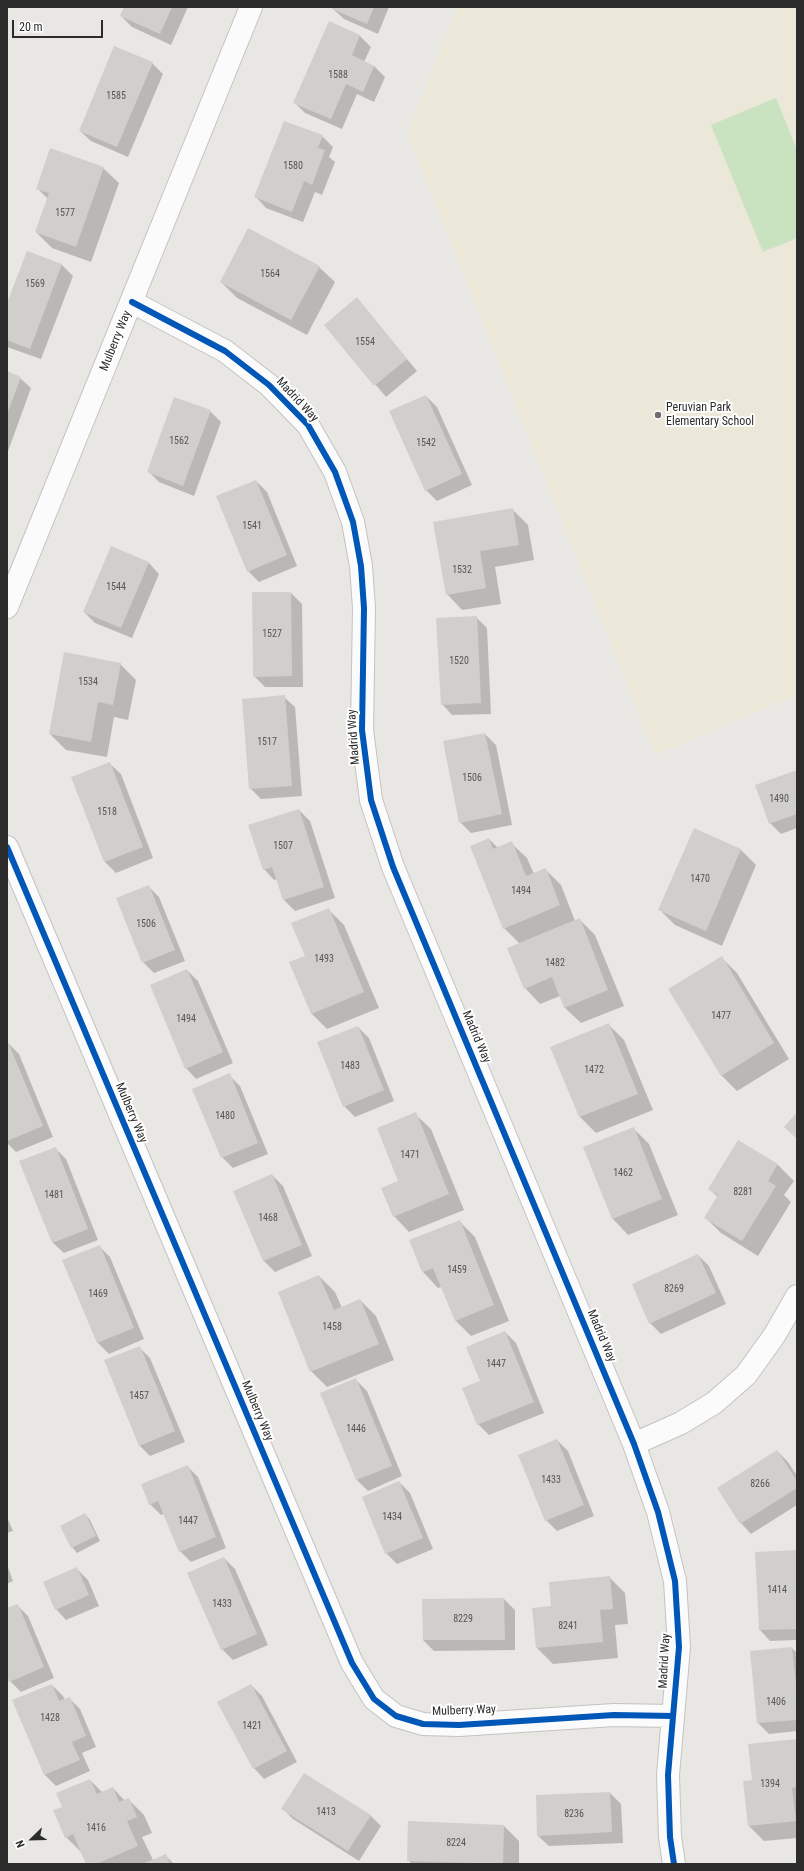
<!DOCTYPE html>
<html>
<head>
<meta charset="utf-8">
<style>
	body { margin:0 }
	#map { position:relative; width:804px; height:1871px; overflow:hidden; background:#e9e7e3; font-family:"Roboto Condensed",sans-serif }
	canvas { display:block }
	.frame { position:absolute; inset:0; border:8px solid #2c2c2c; pointer-events:none }
	.north { position:absolute; left:12px; top:1819px; width:40px; height:40px; -webkit-text-stroke:3px #fff; paint-order:stroke; rotate:247deg; font-size:11px; font-weight:700; line-height:16px; text-align:center; color:#2c2c2c }
	.north::after { content:''; display:block; margin:auto; width:14px; height:18px; background:#2c2c2c; clip-path:polygon(50% 0,100% 100%,50% 72%,0 100%) }
	.scale { position:absolute; left:12px; top:20px; width:91px; height:18px; box-sizing:border-box; border:2px solid #2c2c2c; border-top:0; padding-left:5px; font-size:12px; line-height:14px; white-space:nowrap; color:#2c2c2c; -webkit-text-stroke:3px #fff; paint-order:stroke }
</style>
</head>
<body>
<div id="map">
<canvas width="804" height="1871"></canvas>
<div class="frame"></div>
<div class="north">N</div>
<div class="scale">20 m</div>
</div>
<script>
const ctx = document.querySelector('canvas').getContext('2d');
ctx.lineJoin = 'round';
function fillPath(path, color) { ctx.fillStyle = color; ctx.fill(path, 'evenodd'); }
const poly = rows => new Path2D(rows.map(r => 'M' + r).join(''));
function stroke(path, color, width, dash) { ctx.strokeStyle = color; ctx.lineWidth = width; ctx.lineCap = dash ? 'butt' : 'round'; ctx.setLineDash(dash || []); ctx.stroke(path); }
function drawText(font, color, halo, rows, align = 'center') {
  ctx.font = font + ' "Roboto Condensed",sans-serif'; ctx.lineWidth = 4; ctx.setLineDash([]); ctx.textBaseline = 'middle'; ctx.strokeStyle = halo; ctx.fillStyle = color; for (const [text, x, y, turn = 0] of rows) {
    ctx.save(); ctx.translate(x, y); ctx.rotate((+turn || 0) * Math.PI / 180); ctx.textAlign = isNaN(turn) ? turn : align; if (halo) ctx.strokeText(text, 0, 0); ctx.fillText(text, 0, 0); ctx.restore();
  }
}
const education = poly([
	[457,7,797,7,797,695,655,755,407,134]
]);
const green = poly([
	[776,98,797,150,797,238,763,252,711,125]
]);
const shadow = poly([
	[125,7,188,7,171,45,132,27,121,16],
	[333,7,389,7,378,34,344,19,333,9],
	[330,22,360,36,371,47,364,62,374,66,385,77,374,102,357,94,342,129,305,113,294,102],
	[152,63,163,74,128,157,91,141,80,131],
	[322,136,333,147,329,157,335,162,322,195,315,192,303,222,266,208,256,197],
	[103,168,119,183,91,262,52,248,36,232,48,199,37,188],
	[27,252,62,265,73,276,41,359,7,347,7,306],
	[319,267,335,282,307,335,237,298,221,282],
	[357,299,417,371,386,397,325,325],
	[7,373,20,378,31,388,7,454],
	[426,396,437,407,472,485,437,501,426,490],
	[210,411,221,422,194,496,159,482,148,471],
	[256,481,267,492,297,566,259,582,248,571],
	[512,509,528,525,534,560,495,567,501,604,462,610,447,594,434,523],
	[111,548,149,563,159,574,132,638,95,623,84,612],
	[291,593,302,604,303,687,265,687,254,676],
	[476,617,487,628,491,714,452,715,442,704],
	[120,664,136,680,128,720,114,717,107,757,66,750,50,734],
	[284,697,295,707,302,796,261,799,250,788],
	[485,734,496,745,512,825,471,833,460,822],
	[110,764,121,774,153,858,116,873,105,862,72,778],
	[797,771,797,828,781,834,770,823],
	[299,810,310,821,335,898,295,911,284,900,277,879,274,880,264,869],
	[489,839,498,848,511,843,527,858,534,874,545,869,561,885,575,921,579,919,595,935,624,1006,581,1023,565,1008,560,996,540,1004,525,988,520,944,504,928],
	[740,849,756,865,722,946,675,925,660,910],
	[148,886,159,897,185,961,154,973,143,962],
	[328,909,344,925,379,1008,327,1029,311,1013,306,956],
	[722,958,737,973,789,1059,737,1091,721,1075],
	[187,970,198,981,233,1063,196,1079,186,1068],
	[608,1024,624,1040,653,1110,596,1133,580,1117,552,1047],
	[358,1027,369,1038,394,1101,355,1117,344,1106],
	[8,1043,19,1054,53,1137,16,1152,7,1143],
	[229,1075,240,1086,268,1154,233,1168,222,1157],
	[415,1114,431,1129,464,1210,409,1232,394,1216],
	[633,1128,649,1144,678,1215,628,1235,613,1219,584,1148],
	[739,1141,778,1165,794,1181,784,1195,791,1202,758,1256,721,1233,706,1218,718,1197,709,1189],
	[55,1148,66,1159,98,1240,64,1253,53,1243],
	[272,1175,283,1186,312,1256,275,1272,264,1261,235,1191],
	[459,1221,475,1237,509,1321,471,1336,456,1321,442,1286,438,1288,423,1272],
	[99,1246,110,1257,144,1339,109,1354,98,1343,63,1261],
	[698,1255,709,1266,726,1304,661,1334,650,1323],
	[319,1276,335,1292,342,1308,360,1300,376,1316,394,1360,327,1387,311,1371],
	[505,1332,516,1343,544,1413,489,1435,478,1424,481,1381],
	[139,1347,150,1358,185,1442,150,1456,139,1445],
	[356,1380,367,1391,402,1476,368,1491,357,1480,322,1394],
	[557,1440,568,1451,594,1516,557,1531,546,1520],
	[777,1451,788,1462,797,1476,797,1505,751,1534,741,1523],
	[187,1466,198,1477,226,1548,191,1562,180,1551,164,1514,161,1515,150,1504],
	[399,1482,410,1493,433,1549,397,1564,386,1553],
	[85,1514,90,1520,100,1541,77,1553,72,1547],
	[7,1517,13,1531,7,1533],
	[797,1551,797,1640,770,1641,760,1630],
	[224,1558,235,1569,268,1645,233,1660,222,1649],
	[7,1565,13,1581,7,1584],
	[77,1569,88,1580,99,1606,66,1620,56,1609],
	[609,1577,625,1593,628,1624,615,1625,618,1658,553,1664,537,1648,552,1607],
	[504,1599,515,1610,515,1650,434,1651,423,1640,423,1600],
	[17,1605,28,1616,54,1678,21,1692,10,1681,7,1675,7,1609],
	[792,1648,797,1653,797,1731,769,1734,758,1723],
	[52,1685,63,1696,65,1700,69,1698,80,1709,96,1747,82,1753,90,1771,56,1786,45,1775,14,1701],
	[251,1685,262,1696,297,1762,264,1779,254,1768],
	[797,1740,797,1838,764,1841,749,1826,753,1781],
	[90,1780,103,1793,113,1788,125,1801,128,1799,144,1815,152,1833,142,1837,153,1860,165,1855,174,1864,87,1864,82,1853,66,1837,63,1807],
	[610,1793,621,1804,623,1843,549,1846,538,1836],
	[282,1808,370,1815,381,1826,359,1861,293,1819],
	[504,1826,519,1841,519,1864,412,1864,408,1860]
]);
const building = poly([
	[124,7,172,7,160,34,120,16],
	[332,7,374,7,367,24,332,9],
	[329,21,360,35,352,55,374,66,363,92,346,84,331,119,293,103],
	[114,46,153,62,117,147,79,131],
	[284,121,323,135,318,148,325,150,312,185,304,181,292,212,254,197],
	[50,148,104,167,76,247,35,232,49,193,36,189],
	[248,228,320,266,291,320,220,282],
	[27,251,62,264,30,349,7,340,7,303],
	[357,297,407,359,374,386,324,325],
	[7,371,21,377,7,414],
	[426,395,462,474,425,491,389,411],
	[174,397,211,410,183,486,147,472],
	[256,480,287,555,247,572,216,496],
	[513,508,519,545,480,551,486,588,446,595,433,522],
	[111,546,149,562,121,628,83,612],
	[252,592,291,592,292,676,253,677],
	[477,616,481,703,441,705,436,618],
	[64,652,121,663,113,705,98,702,91,742,49,734],
	[285,695,292,786,249,789,242,699],
	[485,733,502,814,459,823,443,741],
	[110,762,143,847,104,862,71,777],
	[797,770,797,814,769,824,755,785],
	[299,809,324,887,283,900,272,867,263,870,248,825],
	[694,828,741,849,706,931,658,910],
	[489,838,493,849,512,841,526,876,546,868,560,905,503,929,470,846],
	[149,885,175,950,142,963,116,898],
	[329,908,364,992,311,1014,289,962,305,956,291,923],
	[580,918,608,990,564,1008,552,977,524,989,507,948],
	[722,956,774,1043,721,1076,668,989],
	[187,969,223,1052,185,1069,150,985],
	[609,1023,638,1094,579,1117,550,1047],
	[358,1026,384,1090,343,1107,317,1042],
	[8,1042,43,1126,7,1141,7,1043],
	[230,1073,258,1143,221,1158,192,1089],
	[416,1112,449,1194,393,1217,381,1188,398,1181,377,1128],
	[797,1112,797,1139,784,1127],
	[634,1127,662,1199,612,1219,583,1147],
	[738,1140,778,1164,768,1181,776,1186,742,1241,704,1218,718,1195,708,1189],
	[56,1147,88,1229,52,1243,19,1161],
	[272,1174,302,1245,263,1261,233,1191],
	[460,1220,494,1305,455,1321,433,1268,422,1272,409,1240],
	[100,1245,134,1328,97,1343,62,1260],
	[698,1254,716,1293,649,1324,632,1284],
	[319,1275,334,1310,360,1299,379,1344,310,1372,278,1292],
	[505,1331,534,1402,477,1425,462,1388,480,1381,466,1347],
	[140,1346,175,1431,139,1446,104,1360],
	[356,1378,392,1466,356,1480,320,1393],
	[557,1439,584,1505,545,1521,518,1455],
	[777,1450,797,1481,797,1488,740,1524,717,1488],
	[188,1465,216,1537,179,1552,158,1501,149,1505,141,1484],
	[399,1481,423,1538,385,1554,362,1497],
	[85,1513,96,1536,71,1548,60,1526],
	[797,1550,797,1629,759,1630,755,1552],
	[224,1557,257,1634,221,1650,187,1573],
	[77,1567,89,1595,55,1610,43,1582],
	[610,1576,613,1609,600,1610,603,1642,536,1648,532,1608,551,1606,549,1582],
	[504,1598,505,1640,423,1640,422,1599],
	[18,1604,44,1667,9,1682,7,1677,7,1608],
	[792,1647,796,1685,797,1685,797,1720,757,1723,750,1651],
	[52,1684,59,1701,70,1697,86,1736,72,1742,80,1760,44,1775,12,1700],
	[251,1684,287,1751,253,1769,217,1702],
	[797,1739,797,1787,792,1788,796,1821,748,1826,743,1781,752,1780,748,1744],
	[304,1773,371,1815,348,1851,281,1809],
	[90,1779,97,1794,113,1787,119,1802,129,1798,137,1817,127,1821,138,1846,96,1864,86,1864,73,1834,65,1838,53,1810,62,1807,56,1793],
	[610,1792,612,1832,537,1836,536,1795],
	[408,1821,504,1825,503,1864,407,1861],
	[166,1854,170,1864,142,1864]
]);
const minor = poly([
	[132,302,225,351,269,385,308,425,335,472,353,522,361,566,364,608,362,730,371,800,393,867,634,1444,658,1512,675,1581,679,1647,668,1775,670,1837,674,1864],
	[7,607,251,7],
	[7,847,352,1663,374,1699,396,1716,423,1724,459,1725,614,1715,673,1716],
	[634,1444,681,1423,714,1403,746,1375,774,1336,797,1296]
]);
const cycleway = poly([
	[132,302,225,351,269,385,308,425,335,472,353,522,361,566,364,608,362,730,371,800,393,867,634,1444,658,1512,675,1581,679,1647,668,1775,670,1837,674,1864],
	[7,847,352,1663,374,1699,396,1716,423,1724,459,1725,614,1715,673,1716]
]);
const markers = [
	[658,415,4,"#6e6d6c"]
];
const numberNames = [
	["1588",338,75],
	["1585",116,96],
	["1580",293,166],
	["1577",65,213],
	["1564",270,274],
	["1569",35,284],
	["1554",365,342],
	["1562",179,441],
	["1542",426,443],
	["1541",252,526],
	["1532",462,570],
	["1544",116,587],
	["1527",272,634],
	["1520",459,661],
	["1534",88,682],
	["1517",267,742],
	["1506",472,778],
	["1490",779,799],
	["1518",107,812],
	["1507",283,846],
	["1470",700,879],
	["1494",521,891],
	["1506",146,924],
	["1493",324,959],
	["1482",555,963],
	["1477",721,1016],
	["1494",186,1019],
	["1483",350,1066],
	["1472",594,1070],
	["1480",225,1116],
	["1471",410,1155],
	["1462",623,1173],
	["8281",743,1192],
	["1481",54,1195],
	["1468",268,1218],
	["1459",457,1270],
	["8269",674,1289],
	["1469",98,1294],
	["1458",332,1327],
	["1447",496,1364],
	["1457",139,1396],
	["1446",356,1429],
	["1433",551,1480],
	["8266",760,1484],
	["1434",392,1517],
	["1447",188,1521],
	["1414",777,1590],
	["1433",222,1604],
	["8229",463,1619],
	["8241",568,1626],
	["1406",776,1702],
	["1428",50,1718],
	["1421",252,1726],
	["1394",770,1784],
	["1413",326,1812],
	["8236",574,1814],
	["1416",96,1828],
	["8224",456,1843]
];
const streetNames = [
	["Mulberry Way",116,341,-68],
	["Madrid Way",297,400,47],
	["Madrid Way",354,737,-94],
	["Madrid Way",476,1037,67],
	["Mulberry Way",131,1113,67],
	["Madrid Way",601,1336,67],
	["Mulberry Way",257,1411,67],
	["Madrid Way",665,1661,-87],
	["Mulberry Way",464,1711,-2]
];
const poiNames = [
	["Peruvian Park",666,408],
	["Elementary School",666,422]
];
fillPath(education, '#ebe7d9');
fillPath(green, '#c9e2bf');
fillPath(shadow, '#0003');
fillPath(building, '#d1cfcc');
stroke(minor, '#c4c3c2', 24);
stroke(minor, '#fcfbfb', 22);
stroke(cycleway, '#0057b8', 6);
for (const [x, y, r, color] of markers) { const dot = new Path2D(); dot.arc(x, y, r, 0, 2 * Math.PI); ctx.fillStyle = color; ctx.fill(dot); stroke(dot, '#fff', 1.5); }
drawText('10px', '#565655', null, numberNames);
drawText('12px', '#2c2c2c', '#fff', streetNames);
drawText('12px', '#2c2c2c', '#fff', poiNames, 'left');
</script>
</body>
</html>
